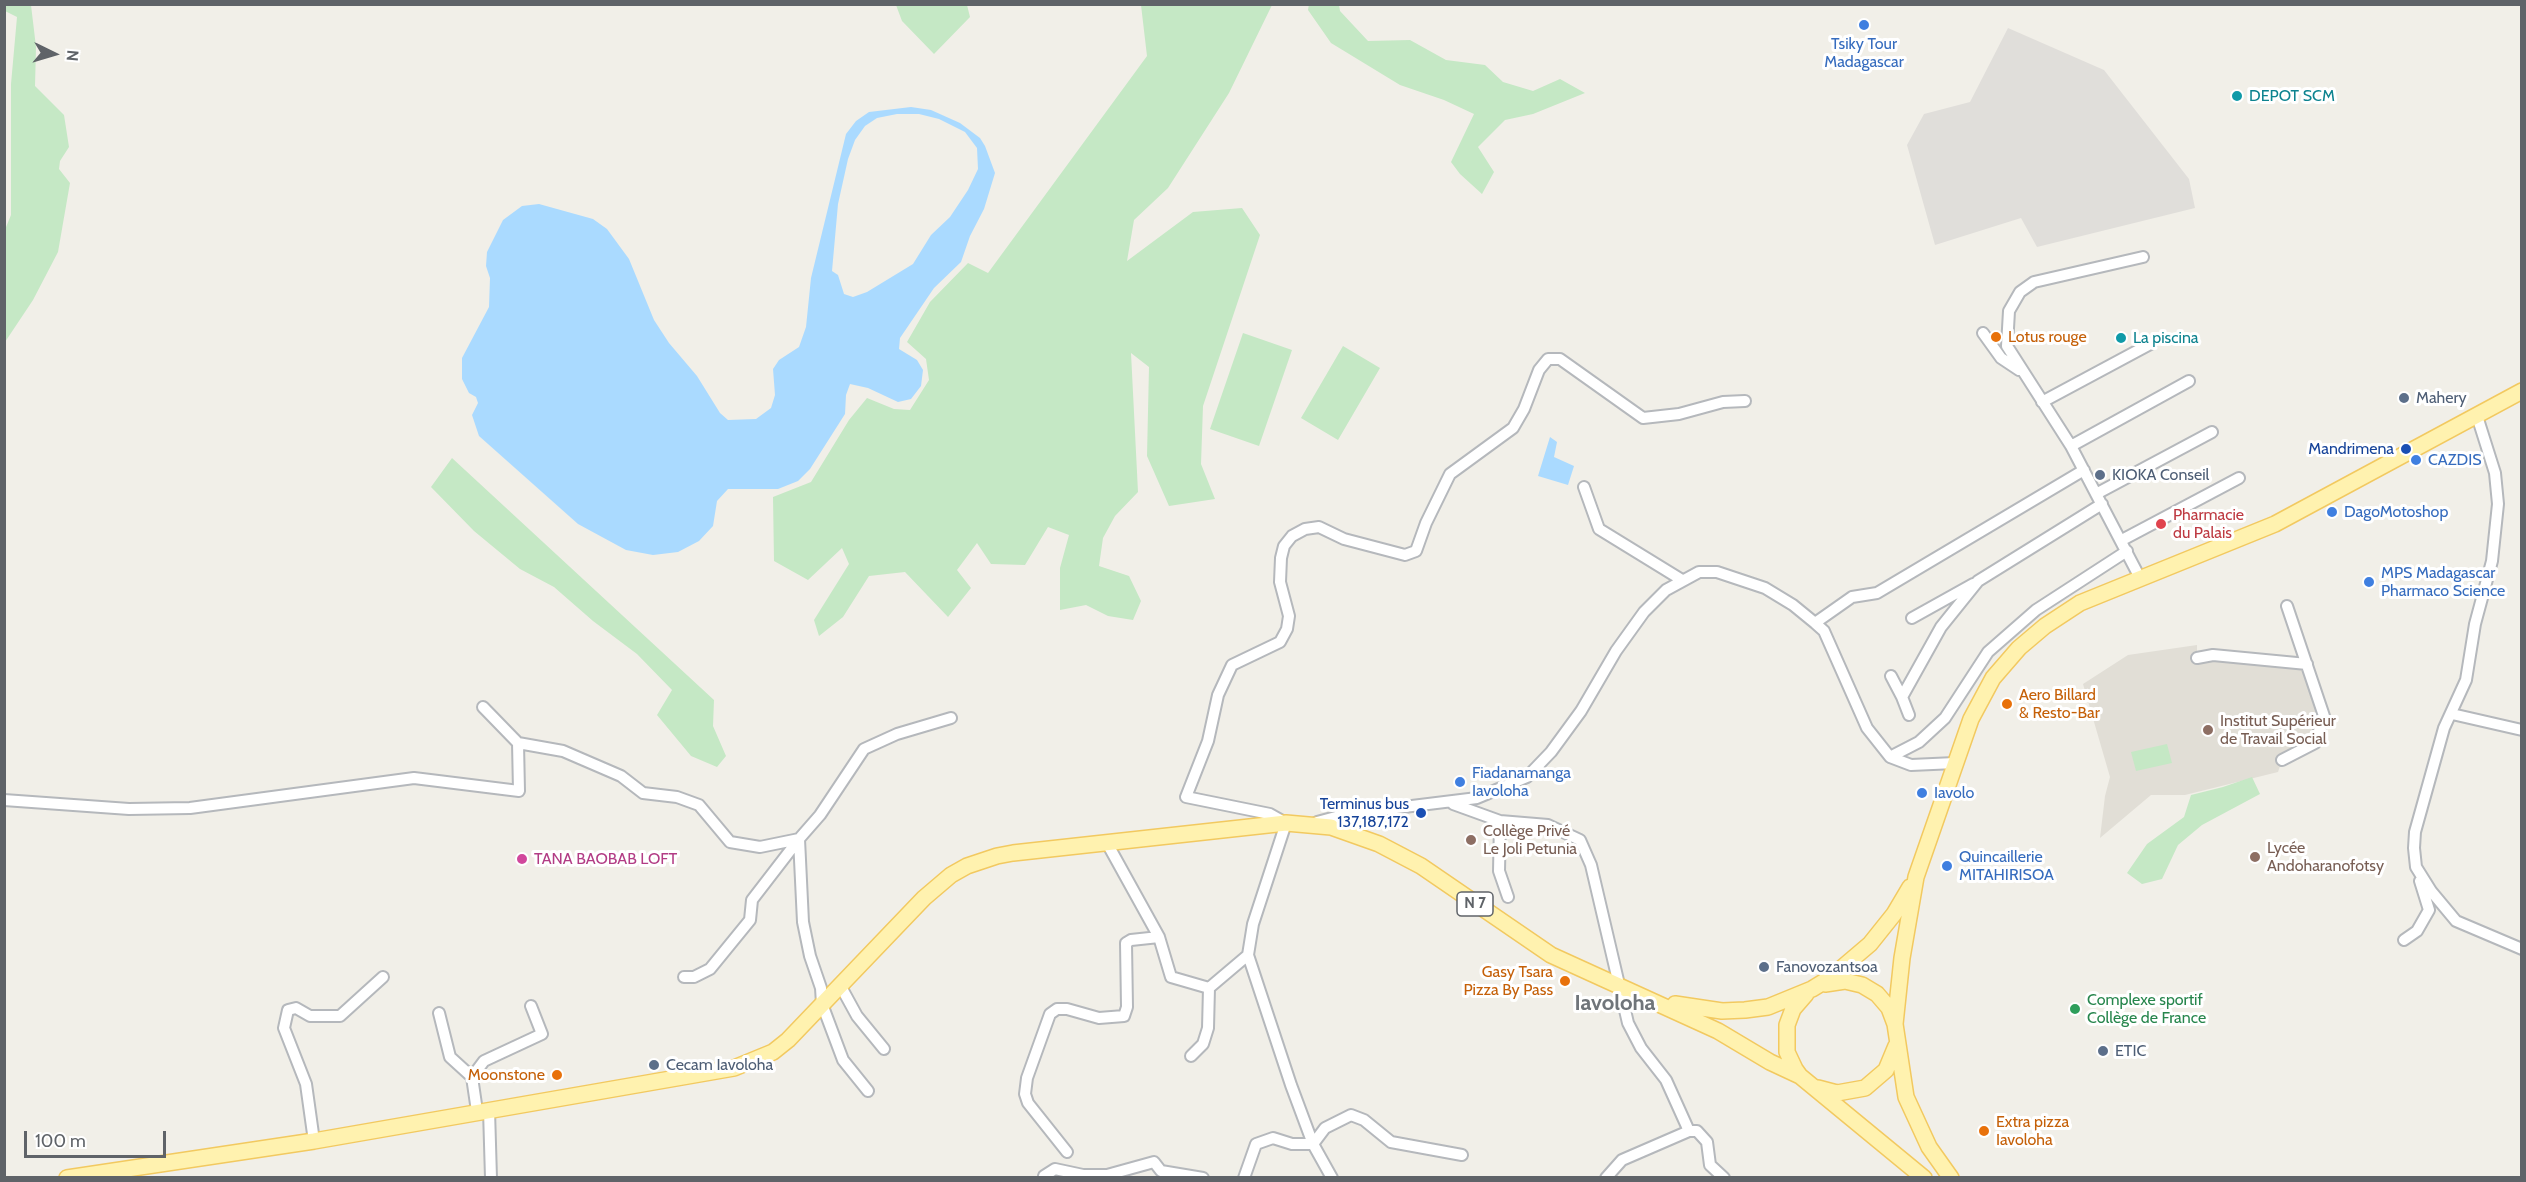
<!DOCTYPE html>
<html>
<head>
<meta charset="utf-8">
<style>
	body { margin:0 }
	#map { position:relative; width:2526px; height:1182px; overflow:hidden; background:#f1efe8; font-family:Cabin,sans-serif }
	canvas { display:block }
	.frame { position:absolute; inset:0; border:6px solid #5f6368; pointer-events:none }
	.north { position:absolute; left:24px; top:24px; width:60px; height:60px; -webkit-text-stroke:4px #fff; paint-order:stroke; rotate:95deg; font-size:16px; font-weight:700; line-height:24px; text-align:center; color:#5f6368 }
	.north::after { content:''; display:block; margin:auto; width:21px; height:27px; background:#5f6368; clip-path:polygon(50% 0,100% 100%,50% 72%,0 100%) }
	.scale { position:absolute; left:24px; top:1131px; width:142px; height:27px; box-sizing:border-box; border:3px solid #5f6368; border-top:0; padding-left:8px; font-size:18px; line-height:21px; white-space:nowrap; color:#5f6368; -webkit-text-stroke:4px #fff; paint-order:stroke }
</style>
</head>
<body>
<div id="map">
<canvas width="2526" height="1182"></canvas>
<div class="frame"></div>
<div class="north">N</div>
<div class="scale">100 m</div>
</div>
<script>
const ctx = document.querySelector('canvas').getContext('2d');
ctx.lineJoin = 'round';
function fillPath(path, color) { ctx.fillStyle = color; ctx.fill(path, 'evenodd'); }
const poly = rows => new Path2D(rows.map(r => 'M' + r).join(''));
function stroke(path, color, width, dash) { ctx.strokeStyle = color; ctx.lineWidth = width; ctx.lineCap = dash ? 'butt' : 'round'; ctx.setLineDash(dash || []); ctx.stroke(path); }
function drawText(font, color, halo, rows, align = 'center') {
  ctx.font = font + ' Cabin,sans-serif'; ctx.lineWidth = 6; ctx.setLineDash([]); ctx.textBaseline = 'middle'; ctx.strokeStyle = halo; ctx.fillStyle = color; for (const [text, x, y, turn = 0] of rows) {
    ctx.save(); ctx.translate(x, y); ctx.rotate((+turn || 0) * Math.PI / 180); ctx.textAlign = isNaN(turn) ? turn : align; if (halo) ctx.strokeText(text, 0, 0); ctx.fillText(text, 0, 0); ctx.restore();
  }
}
const industrial = poly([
	[2008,28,2104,70,2189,179,2195,208,2037,247,2021,218,1935,245,1907,145,1924,114,1970,102]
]);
const education = poly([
	[2197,645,2197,658,2306,668,2324,716,2315,743,2282,760,2278,772,2185,795,2151,795,2100,838,2105,796,2110,777,2083,684,2128,655]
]);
const green = poly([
	[5,4,31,5,36,47,35,86,64,115,69,147,60,161,59,169,70,183,58,252,33,300,5,342,4,232,11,215,11,84,17,17,5,11],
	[1309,4,1339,5,1340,11,1368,41,1410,40,1446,60,1485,65,1503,82,1533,91,1560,79,1585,93,1533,114,1505,120,1478,147,1494,172,1482,194,1460,174,1451,162,1474,114,1444,100,1400,85,1331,43,1308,10],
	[896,5,967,5,970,17,934,54,902,21],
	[1141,5,1272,5,1229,93,1168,188,1134,220,1127,261,1193,212,1242,208,1260,235,1203,406,1201,464,1215,499,1169,506,1147,456,1149,367,1131,353,1138,492,1115,516,1103,538,1099,566,1129,576,1141,601,1133,620,1108,616,1086,605,1060,610,1060,568,1069,535,1048,527,1025,565,991,564,977,543,957,570,971,588,948,617,905,572,869,576,843,617,819,636,814,620,849,564,842,548,808,580,774,561,773,497,811,482,849,420,867,398,894,409,910,410,929,380,926,359,907,342,930,302,968,263,988,273,1147,56],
	[1243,333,1292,350,1259,446,1210,429],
	[1343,346,1380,368,1338,440,1301,418],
	[452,458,714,700,713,726,726,756,717,767,691,756,657,715,672,690,637,654,593,621,554,587,520,569,474,531,431,487],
	[2167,744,2172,763,2136,771,2131,752],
	[2252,777,2260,794,2202,825,2178,845,2162,879,2142,884,2127,873,2147,844,2184,817,2191,795,2223,787]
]);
const water = poly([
	[911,107,931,110,960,123,980,138,985,146,995,173,984,209,970,236,961,262,934,288,900,338,899,349,917,360,923,370,921,386,911,399,898,402,868,388,850,384,846,395,845,414,810,469,798,481,778,489,728,489,717,501,713,526,699,541,678,552,653,555,626,550,578,524,479,436,472,415,478,403,476,397,469,393,462,379,462,358,489,307,490,278,486,266,487,252,503,220,522,206,539,204,593,219,607,229,629,259,654,320,669,343,697,376,720,413,728,420,756,419,771,408,775,395,773,369,779,360,799,347,806,327,811,278,846,134,856,121,869,112],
	[897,114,919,114,939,119,965,132,977,148,978,169,968,190,950,217,931,235,913,264,867,292,853,297,844,294,838,275,832,271,838,204,848,159,855,140,865,126,877,118],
	[1550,437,1557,442,1554,457,1574,466,1568,485,1538,476]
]);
const minor = poly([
	[1983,333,2001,358,2019,370],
	[2042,402,2152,343],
	[2477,416,2495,473,2498,504,2492,561,2475,624,2466,680,2444,728,2415,832,2414,848,2416,867,2431,891,2456,921,2522,949],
	[2071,446,2189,381],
	[1584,487,1599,529,1682,580],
	[2096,494,2212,432],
	[2122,540,2239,478],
	[2140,578,2071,446,2007,346,2009,311,2020,292,2034,282,2143,257],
	[1912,618,1973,584],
	[1815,623,1852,597,1877,593,2084,470],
	[2197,658,2213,655,2307,664],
	[1891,676,1902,697,1941,627,1978,581,2102,504],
	[1902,697,1909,715],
	[483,707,518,743,563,751,621,776,643,793,677,797,699,805,730,842,760,847,799,839,820,815,864,749,897,734,951,718],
	[2452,714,2522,730],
	[1890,757,1919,742,1945,718,1988,652,2036,610,2127,551],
	[2282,760,2315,743,2324,716,2287,606],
	[4,800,129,809,190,808,414,778,519,791,518,743],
	[1453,804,1500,821,1548,825,1580,840,1591,865,1628,1023,1641,1048,1666,1080,1689,1131,1622,1160,1606,1178],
	[1500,821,1499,871,1508,897],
	[1317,822,1347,814,1477,798,1527,777,1551,752,1581,711,1616,651,1644,612,1666,590,1699,572,1717,572,1765,588,1793,605,1815,623,1824,631,1867,728,1890,757,1911,765,1955,763],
	[799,839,803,922,810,956,821,988,822,1004,843,1060,868,1091],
	[1107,843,1159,937,1171,977,1209,988],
	[2404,940,2417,931,2429,910,2420,881],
	[684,977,694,977,710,969,750,920,752,900,799,839],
	[840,985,857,1016,884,1049],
	[439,1013,450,1057,472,1077],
	[1191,1056,1203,1044,1208,1028,1209,988,1248,955],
	[489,1110,491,1178],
	[477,1111,472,1077,484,1061,542,1034,531,1006],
	[1689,1131,1697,1131,1707,1142,1710,1165,1724,1178],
	[314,1141,306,1084,284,1028,288,1010,296,1008,310,1016,340,1016,383,977],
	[1067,1152,1028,1103,1025,1094,1027,1078,1050,1014,1057,1009,1067,1009,1099,1018,1124,1016,1127,1007,1126,943,1131,940,1159,937],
	[1044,1176,1055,1169,1083,1175,1107,1175,1154,1162,1161,1171,1203,1178],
	[1244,1178,1256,1144,1273,1138,1292,1144,1313,1144,1325,1128,1351,1115,1364,1120,1391,1142,1462,1155],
	[1332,1178,1313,1144,1291,1085,1248,955,1253,924,1286,823,1270,814,1186,797,1208,741,1218,695,1232,665,1280,642,1287,629,1289,616,1280,582,1281,558,1284,546,1292,536,1305,529,1319,527,1344,539,1405,555,1416,551,1426,523,1450,474,1513,428,1524,409,1539,370,1548,359,1560,359,1643,418,1679,414,1723,402,1745,401]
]);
const primary = poly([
	[1825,984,1845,981,1862,985,1877,994,1889,1008,1895,1024,1906,1097,1929,1147,1951,1178],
	[1806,994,1793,1009,1787,1025,1787,1052,1795,1069,1800,1076,1924,1178],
	[1675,1004,1722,1011,1745,1010,1768,1007,1812,989,1830,978,1870,944,1894,914,1910,887],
	[1895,1024,1902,958,1916,877,1971,719,1993,678,2019,648,2045,626,2080,603,2275,524,2522,391],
	[1818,1088,1837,1093,1865,1088,1886,1070,1896,1046],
	[67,1178,314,1141,734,1068,773,1052,788,1040,924,898,951,875,967,866,997,856,1013,853,1286,823,1331,827,1379,844,1421,866,1551,955,1718,1031,1770,1062,1800,1076]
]);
const markers = [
	[1864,25,6,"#3f7fe0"],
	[2237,96,6,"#0f9aa8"],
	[1996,337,6,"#e8710a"],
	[2121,338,6,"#0f9aa8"],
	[2404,398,6,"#5c6f8a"],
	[2406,449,6,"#1a4fb4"],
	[2416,460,6,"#3f7fe0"],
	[2100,475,6,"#5c6f8a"],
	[2332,512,6,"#3f7fe0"],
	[2161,524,6,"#e0444e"],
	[2369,582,6,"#3f7fe0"],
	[2007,704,6,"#e8710a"],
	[2208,730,6,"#8d6e63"],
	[1460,782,6,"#3f7fe0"],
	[1922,793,6,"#3f7fe0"],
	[1421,813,6,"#1a4fb4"],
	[1471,840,6,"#8d6e63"],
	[2255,857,6,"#8d6e63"],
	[522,859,6,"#d1479c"],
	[1947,866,6,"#3f7fe0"],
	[1764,967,6,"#5c6f8a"],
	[1565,981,6,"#e8710a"],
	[2075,1009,6,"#2e9e5b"],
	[2103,1051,6,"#5c6f8a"],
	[654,1065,6,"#5c6f8a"],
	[557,1075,6,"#e8710a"],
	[1984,1131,6,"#e8710a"]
];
const shields = [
	[1475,904,36]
];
const shieldNames = [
	["N 7",1475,904]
];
const shopNames = [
	["Tsiky Tour",1864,44,"center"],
	["Madagascar",1864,62,"center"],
	["CAZDIS",2428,460],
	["DagoMotoshop",2344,512],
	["MPS Madagascar",2381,573],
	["Pharmaco Science",2381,591],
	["Fiadanamanga",1472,773],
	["Iavoloha",1472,791],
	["Iavolo",1934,793],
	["Quincaillerie",1959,857],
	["MITAHIRISOA",1959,875]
];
const cultureNames = [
	["DEPOT SCM",2249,96],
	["La piscina",2133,338]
];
const foodNames = [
	["Lotus rouge",2008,337],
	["Aero Billard",2019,695],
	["& Resto-Bar",2019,713],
	["Gasy Tsara",1553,972,"right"],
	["Pizza By Pass",1553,990,"right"],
	["Moonstone",545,1075,"right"],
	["Extra pizza",1996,1122],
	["Iavoloha",1996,1140]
];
const serviceNames = [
	["Mahery",2416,398],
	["KIOKA Conseil",2112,475],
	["Fanovozantsoa",1776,967],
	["ETIC",2115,1051],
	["Cecam Iavoloha",666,1065]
];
const transitNames = [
	["Mandrimena",2394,449],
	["Terminus bus",1409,804],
	["137,187,172",1409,822]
];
const healthNames = [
	["Pharmacie",2173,515],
	["du Palais",2173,533]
];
const educationNames = [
	["Institut Supérieur",2220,721],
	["de Travail Social",2220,739],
	["Collège Privé",1483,831],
	["Le Joli Petunia",1483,849],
	["Lycée",2267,848],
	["Andoharanofotsy",2267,866]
];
const hotelNames = [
	["TANA BAOBAB LOFT",534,859]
];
const leisureNames = [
	["Complexe sportif",2087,1000],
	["Collège de France",2087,1018]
];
const districtNames = [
	["Iavoloha",1615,1004]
];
fillPath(industrial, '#e0deda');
fillPath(education, '#e1ded6');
fillPath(green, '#c5e8c5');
fillPath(water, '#aadaff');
stroke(minor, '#b5b8bc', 14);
stroke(primary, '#f2c960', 18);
stroke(minor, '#fff', 10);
stroke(primary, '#fff2af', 15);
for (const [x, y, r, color] of markers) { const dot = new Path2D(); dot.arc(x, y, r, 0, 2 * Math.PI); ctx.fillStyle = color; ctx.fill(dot); stroke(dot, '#fff', 2); }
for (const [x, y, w] of shields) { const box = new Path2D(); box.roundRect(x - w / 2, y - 12, w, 24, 4.5); ctx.fillStyle = '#fff'; ctx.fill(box); stroke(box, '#5f6368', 1.5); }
drawText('bold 15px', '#5f6368', null, shieldNames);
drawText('16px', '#366cbe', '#fff', shopNames, 'left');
drawText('16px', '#0d838f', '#fff', cultureNames, 'left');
drawText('16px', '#c56008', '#fff', foodNames, 'left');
drawText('16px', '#4e5e75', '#fff', serviceNames, 'left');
drawText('16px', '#164399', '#fff', transitNames, 'right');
drawText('16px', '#be3a42', '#fff', healthNames, 'left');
drawText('16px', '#785e54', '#fff', educationNames, 'left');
drawText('16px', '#b23c85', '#fff', hotelNames, 'left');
drawText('16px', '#27864d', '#fff', leisureNames, 'left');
drawText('bold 22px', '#70757a', '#fff', districtNames);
</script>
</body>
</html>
